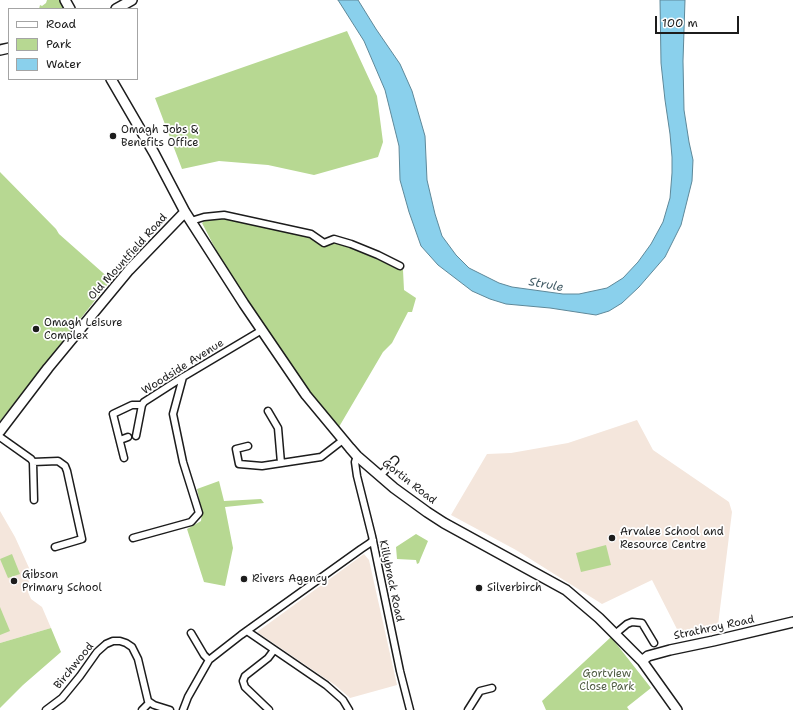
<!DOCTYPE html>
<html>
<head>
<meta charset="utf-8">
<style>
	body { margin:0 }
	#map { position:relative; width:793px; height:710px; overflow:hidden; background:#fff; font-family:"Shantell Sans",sans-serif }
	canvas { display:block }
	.legend { position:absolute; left:8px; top:8px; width:130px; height:72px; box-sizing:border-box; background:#fff; border:1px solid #a4a4a4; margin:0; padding:5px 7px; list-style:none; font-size:12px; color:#1c1c1c }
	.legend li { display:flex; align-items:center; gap:8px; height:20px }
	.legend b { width:20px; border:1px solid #a4a4a4 }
	.scale { position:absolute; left:655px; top:16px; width:84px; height:18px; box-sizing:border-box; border:2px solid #1c1c1c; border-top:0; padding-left:5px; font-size:12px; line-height:14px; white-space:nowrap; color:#1c1c1c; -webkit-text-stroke:3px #fff; paint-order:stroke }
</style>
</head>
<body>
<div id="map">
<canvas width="793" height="710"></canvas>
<ul class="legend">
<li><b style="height:5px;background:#fff"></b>Road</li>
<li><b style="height:11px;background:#b7d892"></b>Park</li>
<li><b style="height:11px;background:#8ad0ec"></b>Water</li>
</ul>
<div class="scale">100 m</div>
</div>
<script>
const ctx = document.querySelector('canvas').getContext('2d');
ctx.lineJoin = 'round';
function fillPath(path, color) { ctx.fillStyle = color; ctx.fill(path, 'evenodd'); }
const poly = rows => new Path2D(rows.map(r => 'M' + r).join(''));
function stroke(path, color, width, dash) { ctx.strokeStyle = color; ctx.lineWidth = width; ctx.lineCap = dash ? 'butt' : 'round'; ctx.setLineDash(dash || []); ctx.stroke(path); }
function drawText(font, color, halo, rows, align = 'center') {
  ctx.font = font + ' "Shantell Sans",sans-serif'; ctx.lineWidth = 3.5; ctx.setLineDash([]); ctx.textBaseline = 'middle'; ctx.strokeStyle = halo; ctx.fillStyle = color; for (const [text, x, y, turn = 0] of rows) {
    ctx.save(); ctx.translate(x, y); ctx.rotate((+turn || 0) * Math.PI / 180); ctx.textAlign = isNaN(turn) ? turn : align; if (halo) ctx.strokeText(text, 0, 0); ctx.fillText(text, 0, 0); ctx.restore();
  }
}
const built = poly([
	[637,420,653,450,729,502,732,512,717,633,701,633,681,637,652,580,602,604,516,550,451,515,487,454,511,453,568,443],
	[0,511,15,537,30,570,28,592,31,599,42,607,51,628,0,643],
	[364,554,369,560,397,685,350,698,335,685,257,632]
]);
const green = poly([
	[47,0,59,0,64,9,39,9,40,5,42,6,46,3],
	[347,31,377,96,383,142,378,157,314,175,268,165,219,161,182,169,155,98],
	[0,172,56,229,59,234,111,280,0,421],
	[207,219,226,219,310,237,324,245,334,241,403,270,404,290,416,298,412,312,408,312,392,343,383,352,336,432,244,304,202,223],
	[219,481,224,501,261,499,264,503,225,507,233,548,225,586,204,582,187,529,201,521,202,512,197,489],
	[416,534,428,541,420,560,419,563,417,564,416,560,397,559,396,547],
	[606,545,611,565,581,572,576,553],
	[12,554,20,574,8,578,0,559],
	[0,607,10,631,0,635],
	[51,628,61,652,23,685,0,708,0,643],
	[611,637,651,688,627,707,629,710,546,710,542,701]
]);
const water = poly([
	[338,0,358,0,376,29,400,64,412,91,425,136,427,180,435,214,442,236,456,255,469,268,499,283,512,287,563,294,579,294,607,288,623,278,638,262,651,244,663,222,670,198,672,173,672,157,670,134,665,100,661,63,660,0,685,0,683,61,684,110,689,142,693,160,692,181,681,225,665,257,639,287,622,303,609,311,596,315,550,308,506,304,490,299,472,291,438,265,421,246,409,212,400,180,399,146,385,90,364,41,338,0]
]);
const street = poly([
	[191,221,204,217,224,215,311,234,324,243,334,239,351,244,378,255,400,266],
	[268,411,278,428,281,463],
	[136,436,142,405,144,402,183,377,262,330],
	[0,437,31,459,33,462,34,500],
	[120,440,128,437],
	[248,446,236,449,239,464,262,466,321,457,343,440],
	[357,456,355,462,357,476,372,536,400,671,410,710],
	[124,458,113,414,132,405,142,405],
	[33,462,58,461,65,466,67,471,82,539,55,547],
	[380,476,395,460],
	[133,538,191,522,199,513,183,462,173,414,183,377],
	[247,631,326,685,343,700,349,710],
	[191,633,204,655,209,660],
	[615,634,627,624,632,622,642,623,654,643],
	[46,710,62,698,80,676,97,652,106,644,113,641,120,641,126,643,132,647,138,659,148,701,154,705,170,710],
	[142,710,149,703],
	[183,710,188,697,209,660,241,635,361,549,370,543,373,540],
	[269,710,245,687,243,681,245,676,268,658,274,650],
	[468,710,480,691,492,688]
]);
const secondary = poly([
	[65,0,70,9],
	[116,9,132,0],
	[0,50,9,48],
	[111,79,154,153,185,212,244,304,306,395,350,448,357,456,394,488,427,512,444,523,566,590,599,618,642,661,677,710],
	[0,431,48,368,129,270,185,212],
	[642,661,648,656,670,650,713,641,793,622]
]);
const markers = [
	[113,136,4,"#1c1c1c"],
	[36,329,4,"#1c1c1c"],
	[612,538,4,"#1c1c1c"],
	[244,579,4,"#1c1c1c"],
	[14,581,4,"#1c1c1c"],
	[479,588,4,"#1c1c1c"]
];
const poiNames = [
	["Omagh Jobs &",121,130],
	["Benefits Office",121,143],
	["Omagh Leisure",44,323],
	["Complex",44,336],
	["Arvalee School and",620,532],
	["Resource Centre",620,545],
	["Gibson",22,575],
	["Primary School",22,588],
	["Rivers Agency",252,579],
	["Silverbirch",487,588]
];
const streetNames = [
	["Old Mountfield Road",128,257,-48],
	["Woodside Avenue",183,367,-32],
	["Gortin Road",409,482,38],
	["Killybrack Road",391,581,78],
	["Strathroy Road",714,628,-12],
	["Birchwood",74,666,-51]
];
const parkNames = [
	["Gortview",607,674],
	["Close Park",607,687]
];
const waterNames = [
	["Strule",546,285,10]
];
fillPath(built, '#f4e6dc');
fillPath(green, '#b7d892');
fillPath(water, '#8ad0ec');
stroke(water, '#5e8899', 1);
stroke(street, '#1c1c1c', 9);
stroke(secondary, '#1c1c1c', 12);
stroke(street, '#fff', 6);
stroke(secondary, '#fff', 9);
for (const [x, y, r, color] of markers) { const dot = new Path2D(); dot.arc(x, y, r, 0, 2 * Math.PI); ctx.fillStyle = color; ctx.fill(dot); stroke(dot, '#fff', 1.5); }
drawText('11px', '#1c1c1c', '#fff', poiNames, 'left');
drawText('11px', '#1c1c1c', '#fff', streetNames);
drawText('11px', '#525e45', '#fff', parkNames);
drawText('italic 12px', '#425b65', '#fff', waterNames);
</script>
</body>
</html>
